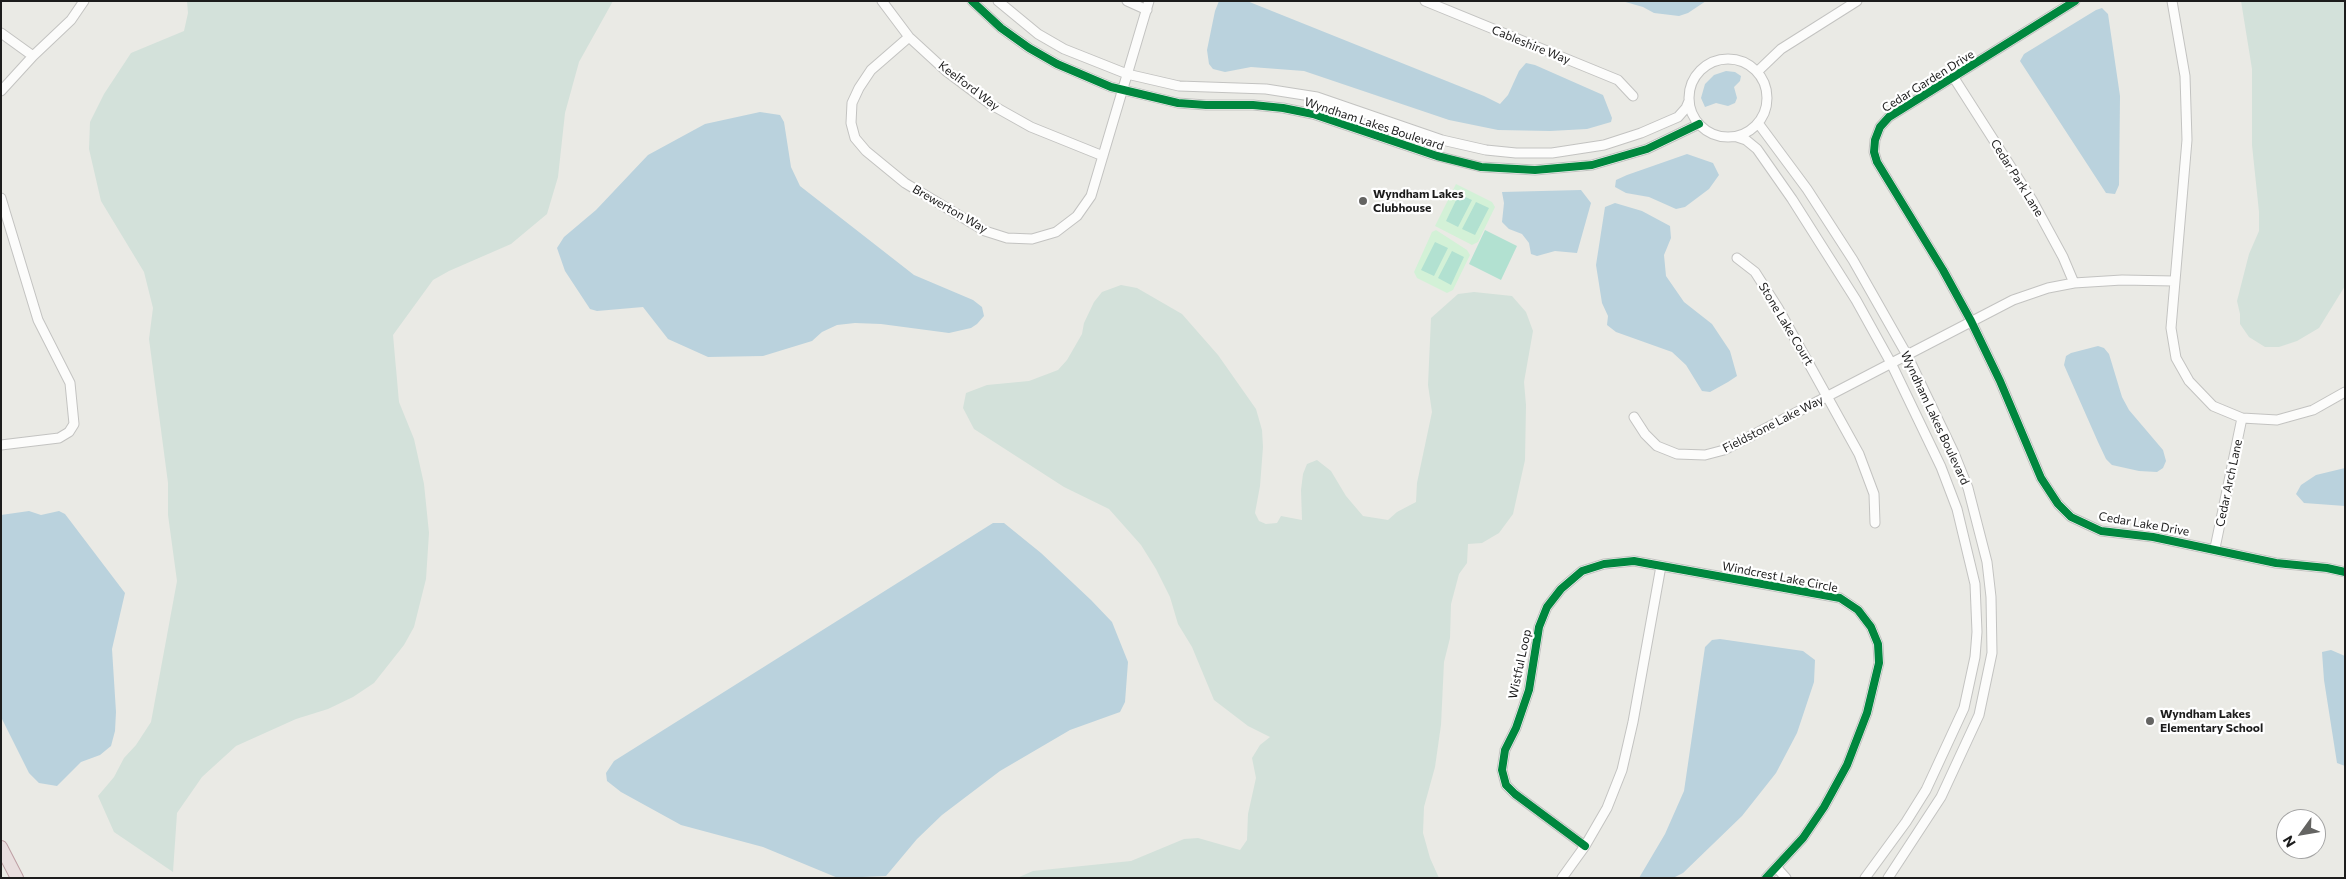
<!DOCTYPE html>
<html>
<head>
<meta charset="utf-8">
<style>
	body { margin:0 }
	#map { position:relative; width:2346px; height:879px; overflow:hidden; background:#eaeae5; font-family:Commissioner,sans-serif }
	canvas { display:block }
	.frame { position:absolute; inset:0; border:2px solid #1c1c1c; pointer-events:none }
	.north { position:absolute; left:2276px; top:809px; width:50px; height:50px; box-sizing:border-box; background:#fff; border:1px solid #a4a4a4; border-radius:50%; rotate:238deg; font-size:14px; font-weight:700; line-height:20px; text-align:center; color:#1c1c1c }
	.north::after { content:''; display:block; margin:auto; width:18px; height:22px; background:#646462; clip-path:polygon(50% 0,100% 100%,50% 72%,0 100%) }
</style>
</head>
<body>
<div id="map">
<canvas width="2346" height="879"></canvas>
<div class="frame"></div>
<div class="north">N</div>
</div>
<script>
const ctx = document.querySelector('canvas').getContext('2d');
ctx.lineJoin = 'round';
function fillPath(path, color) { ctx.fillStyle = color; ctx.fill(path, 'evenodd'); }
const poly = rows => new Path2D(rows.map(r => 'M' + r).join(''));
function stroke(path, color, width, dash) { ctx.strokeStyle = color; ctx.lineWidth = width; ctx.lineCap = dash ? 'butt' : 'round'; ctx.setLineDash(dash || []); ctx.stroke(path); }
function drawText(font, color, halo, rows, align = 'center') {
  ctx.font = font + ' Commissioner,sans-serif'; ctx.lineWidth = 4.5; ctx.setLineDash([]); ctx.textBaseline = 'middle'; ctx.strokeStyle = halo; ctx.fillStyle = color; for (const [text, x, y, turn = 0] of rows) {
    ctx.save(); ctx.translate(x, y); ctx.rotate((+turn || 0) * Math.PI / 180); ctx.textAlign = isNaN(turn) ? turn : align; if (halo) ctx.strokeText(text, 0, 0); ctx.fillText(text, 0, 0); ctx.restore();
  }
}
const wetland = poly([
	[187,1,613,1,579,62,565,113,558,177,547,214,511,244,449,271,433,280,393,335,399,402,414,439,424,484,429,533,426,579,414,627,404,645,374,683,353,697,328,709,296,719,236,746,202,777,177,813,173,872,114,832,98,796,114,777,124,758,136,745,151,722,177,581,168,515,168,483,149,339,153,308,144,272,101,201,89,149,90,122,104,94,131,53,184,31,188,13],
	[2241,1,2345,1,2345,286,2319,328,2297,341,2279,347,2265,347,2249,337,2240,324,2240,314,2237,301,2249,254,2259,231,2259,212,2252,145,2252,69],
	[1121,285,1137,288,1182,314,1218,355,1256,409,1262,430,1263,447,1260,486,1255,513,1259,521,1266,524,1277,523,1281,516,1302,520,1301,490,1303,474,1307,464,1317,460,1331,471,1346,496,1363,516,1388,520,1397,512,1416,502,1417,483,1432,412,1428,385,1431,318,1458,294,1474,292,1512,296,1526,312,1533,331,1524,382,1526,405,1525,460,1513,514,1499,533,1482,543,1468,544,1467,563,1459,574,1451,604,1450,638,1444,662,1441,725,1435,767,1424,807,1423,833,1430,858,1439,878,1017,878,1033,871,1131,861,1184,839,1198,838,1240,850,1247,840,1248,814,1256,778,1252,758,1260,745,1270,737,1248,726,1214,700,1192,647,1178,624,1170,597,1156,569,1141,545,1109,509,1064,487,974,429,963,408,966,393,987,385,1029,381,1058,370,1067,360,1082,334,1084,323,1094,302,1102,292]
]);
const park = poly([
	[1456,184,1492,202,1495,207,1478,242,1472,245,1435,226],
	[1436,230,1467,250,1470,255,1453,290,1447,293,1417,278,1414,272,1432,232]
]);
const pitch = poly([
	[1459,194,1472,200,1458,227,1446,221],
	[1476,202,1489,208,1475,235,1462,229],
	[1485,230,1517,246,1501,280,1469,264],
	[1435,242,1448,248,1434,276,1421,270],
	[1452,251,1464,257,1451,285,1438,278]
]);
const water = poly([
	[1219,1,1247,1,1484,96,1500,104,1508,95,1519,71,1526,63,1535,65,1603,95,1612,118,1611,122,1587,129,1550,131,1498,130,1449,120,1304,71,1251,67,1225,72,1213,69,1209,64,1207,50,1215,11],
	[1622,1,1706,1,1688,13,1679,16,1654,13,1643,7],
	[2102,8,2108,14,2120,96,2119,185,2115,194,2106,193,2020,61,2024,54,2096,10],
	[1726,71,1735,72,1741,76,1740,81,1734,87,1737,98,1735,103,1728,106,1716,103,1705,107,1701,98,1705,84,1714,75],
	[760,112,780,115,784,122,791,167,800,186,914,275,973,300,982,307,984,316,977,324,971,328,949,333,881,324,855,323,837,325,822,332,812,341,763,356,708,357,668,339,643,307,597,311,590,309,565,271,557,248,564,237,596,210,648,155,705,124],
	[1687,154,1713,163,1719,175,1709,189,1685,207,1676,209,1649,197,1626,193,1615,187,1616,180,1627,175],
	[1581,190,1591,203,1577,253,1555,251,1537,256,1531,254,1529,243,1522,234,1509,229,1502,222,1504,203,1502,192],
	[1615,203,1642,211,1670,226,1671,238,1664,255,1666,276,1684,302,1712,324,1730,351,1737,376,1728,382,1710,392,1702,391,1686,365,1672,352,1616,332,1607,325,1608,316,1602,303,1596,265,1605,207],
	[2098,346,2104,348,2109,354,2122,397,2129,410,2163,450,2166,461,2163,468,2157,472,2139,471,2112,465,2106,459,2098,442,2064,365,2066,356,2071,353],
	[2345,468,2345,506,2304,503,2296,494,2301,485,2316,475],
	[29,511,41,515,59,511,65,514,125,593,112,649,116,712,115,731,111,746,100,755,81,762,57,786,39,783,29,773,1,717,1,515],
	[993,523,1004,523,1041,553,1091,600,1112,622,1128,662,1125,702,1120,712,1070,730,1000,771,942,815,917,839,886,876,838,878,763,847,681,825,621,792,607,781,606,773,614,761],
	[1720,639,1803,651,1815,660,1814,682,1797,733,1776,773,1742,816,1683,873,1673,878,1639,878,1665,834,1684,791,1705,647,1712,640],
	[2331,650,2345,656,2345,766,2337,763,2324,680,2322,652]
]);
const minor = poly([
	[882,1,909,37,946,71,990,104,1031,127,1103,156],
	[972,1,1001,28,1029,48,1057,64,1111,87,1178,103,1206,105,1253,105,1283,108,1313,114,1437,156,1481,167,1535,170,1592,165,1647,149,1699,124],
	[998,1,1038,34,1064,49,1127,74,1179,86,1266,89,1317,97,1442,140,1486,150,1516,153,1552,153,1604,145,1641,133,1678,117,1686,108,1689,101],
	[1127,1,1147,10],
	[1425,1,1618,80,1633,96],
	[2075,1,1889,117,1880,127,1875,140,1874,152,1877,162,1943,270,1971,321,2000,381,2041,478,2058,504,2071,517,2101,531,2153,537,2276,563,2327,568,2345,572],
	[2172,1,2185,76,2187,140,2171,328,2176,358,2189,381,2213,406,2242,418,2277,420,2313,410,2345,392],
	[1,33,33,56],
	[909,37,871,70,859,88,852,103,851,123,855,138,866,151,905,183,985,231,1007,238,1032,239,1056,232,1077,216,1091,196,1149,1],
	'1689 98a39 39 0 1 1 78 0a39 39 0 1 1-78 0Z',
	[1757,72,1781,49,1857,1],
	[1954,78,2032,200,2063,257,2074,283],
	[1,91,33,56,71,20,84,1],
	[1758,123,1807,189,1853,260,1907,355,1954,453,1968,488,1987,562,1991,597,1992,653,1979,715,1941,797,1888,878],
	[1737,137,1746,140,1757,149,1792,199,1856,300,1891,363,1941,467,1957,509,1975,584,1977,632,1975,657,1964,708,1926,790,1906,822,1865,878],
	[1,198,38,320,70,383,74,424,69,432,59,438,1,445],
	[1737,258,1755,272,1778,308,1859,454,1874,494,1875,523],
	[1634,417,1645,434,1657,446,1677,454,1705,455,1724,450,2013,300,2048,288,2074,283,2122,280,2174,281],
	[2215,548,2242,418],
	[1585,846,1515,794,1506,785,1502,770,1505,750,1516,728,1529,690,1539,627,1547,607,1561,589,1582,571,1604,564,1634,561,1840,598,1858,610,1871,627,1878,644,1879,663,1867,713,1847,765,1824,807,1803,838,1766,878],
	[1777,868,1786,878],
	[1562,878,1585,846,1607,808,1622,770,1633,722,1661,566]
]);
const highway = poly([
	[1,847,17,878]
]);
const cycleway = poly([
	[972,1,1001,28,1029,48,1057,64,1111,87,1178,103,1206,105,1253,105,1283,108,1313,114,1437,156,1481,167,1535,170,1592,165,1647,149,1699,124],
	[2075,1,1889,117,1880,127,1875,140,1874,152,1877,162,1943,270,1971,321,2000,381,2041,478,2058,504,2071,517,2101,531,2153,537,2276,563,2327,568,2345,572],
	[1585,846,1515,794,1506,785,1502,770,1505,750,1516,728,1529,690,1539,627,1547,607,1561,589,1582,571,1604,564,1634,561,1840,598,1858,610,1871,627,1878,644,1879,663,1867,713,1847,765,1824,807,1803,838,1766,878]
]);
const markers = [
	[1363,201,5,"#646462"],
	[2150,721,5,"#646462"]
];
const streetNames = [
	["Cableshire Way",1531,45,22],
	["Cedar Garden Drive",1928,81,-32],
	["Keelford Way",969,86,37],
	["Wyndham Lakes Boulevard",1374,124,18],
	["Cedar Park Lane",2017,178,58],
	["Brewerton Way",950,209,30],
	["Stone Lake Court",1786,324,59],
	["Wyndham Lakes Boulevard",1935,418,65],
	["Fieldstone Lake Way",1773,424,-27],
	["Cedar Arch Lane",2229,483,-78],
	["Cedar Lake Drive",2144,524,10],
	["Windcrest Lake Circle",1780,577,11],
	["Wistful Loop",1520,664,-78]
];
const poiNames = [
	["Wyndham Lakes",1373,194],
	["Clubhouse",1373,208],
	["Wyndham Lakes",2160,714],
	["Elementary School",2160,728]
];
fillPath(wetland, '#d3e1da');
fillPath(park, '#d3f1d7');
fillPath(pitch, '#b2e1d1');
fillPath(water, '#bad2dd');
stroke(minor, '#c3c3c1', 11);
stroke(highway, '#be9fa4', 14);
stroke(minor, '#fcfcfb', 9);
stroke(highway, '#e8dede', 12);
stroke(cycleway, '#00873e', 8);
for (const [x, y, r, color] of markers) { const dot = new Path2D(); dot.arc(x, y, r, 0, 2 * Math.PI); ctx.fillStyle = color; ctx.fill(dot); stroke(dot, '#fff', 2); }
drawText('12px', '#1c1c1c', '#fff', streetNames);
drawText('bold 12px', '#1c1c1c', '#fff', poiNames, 'left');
</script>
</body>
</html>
